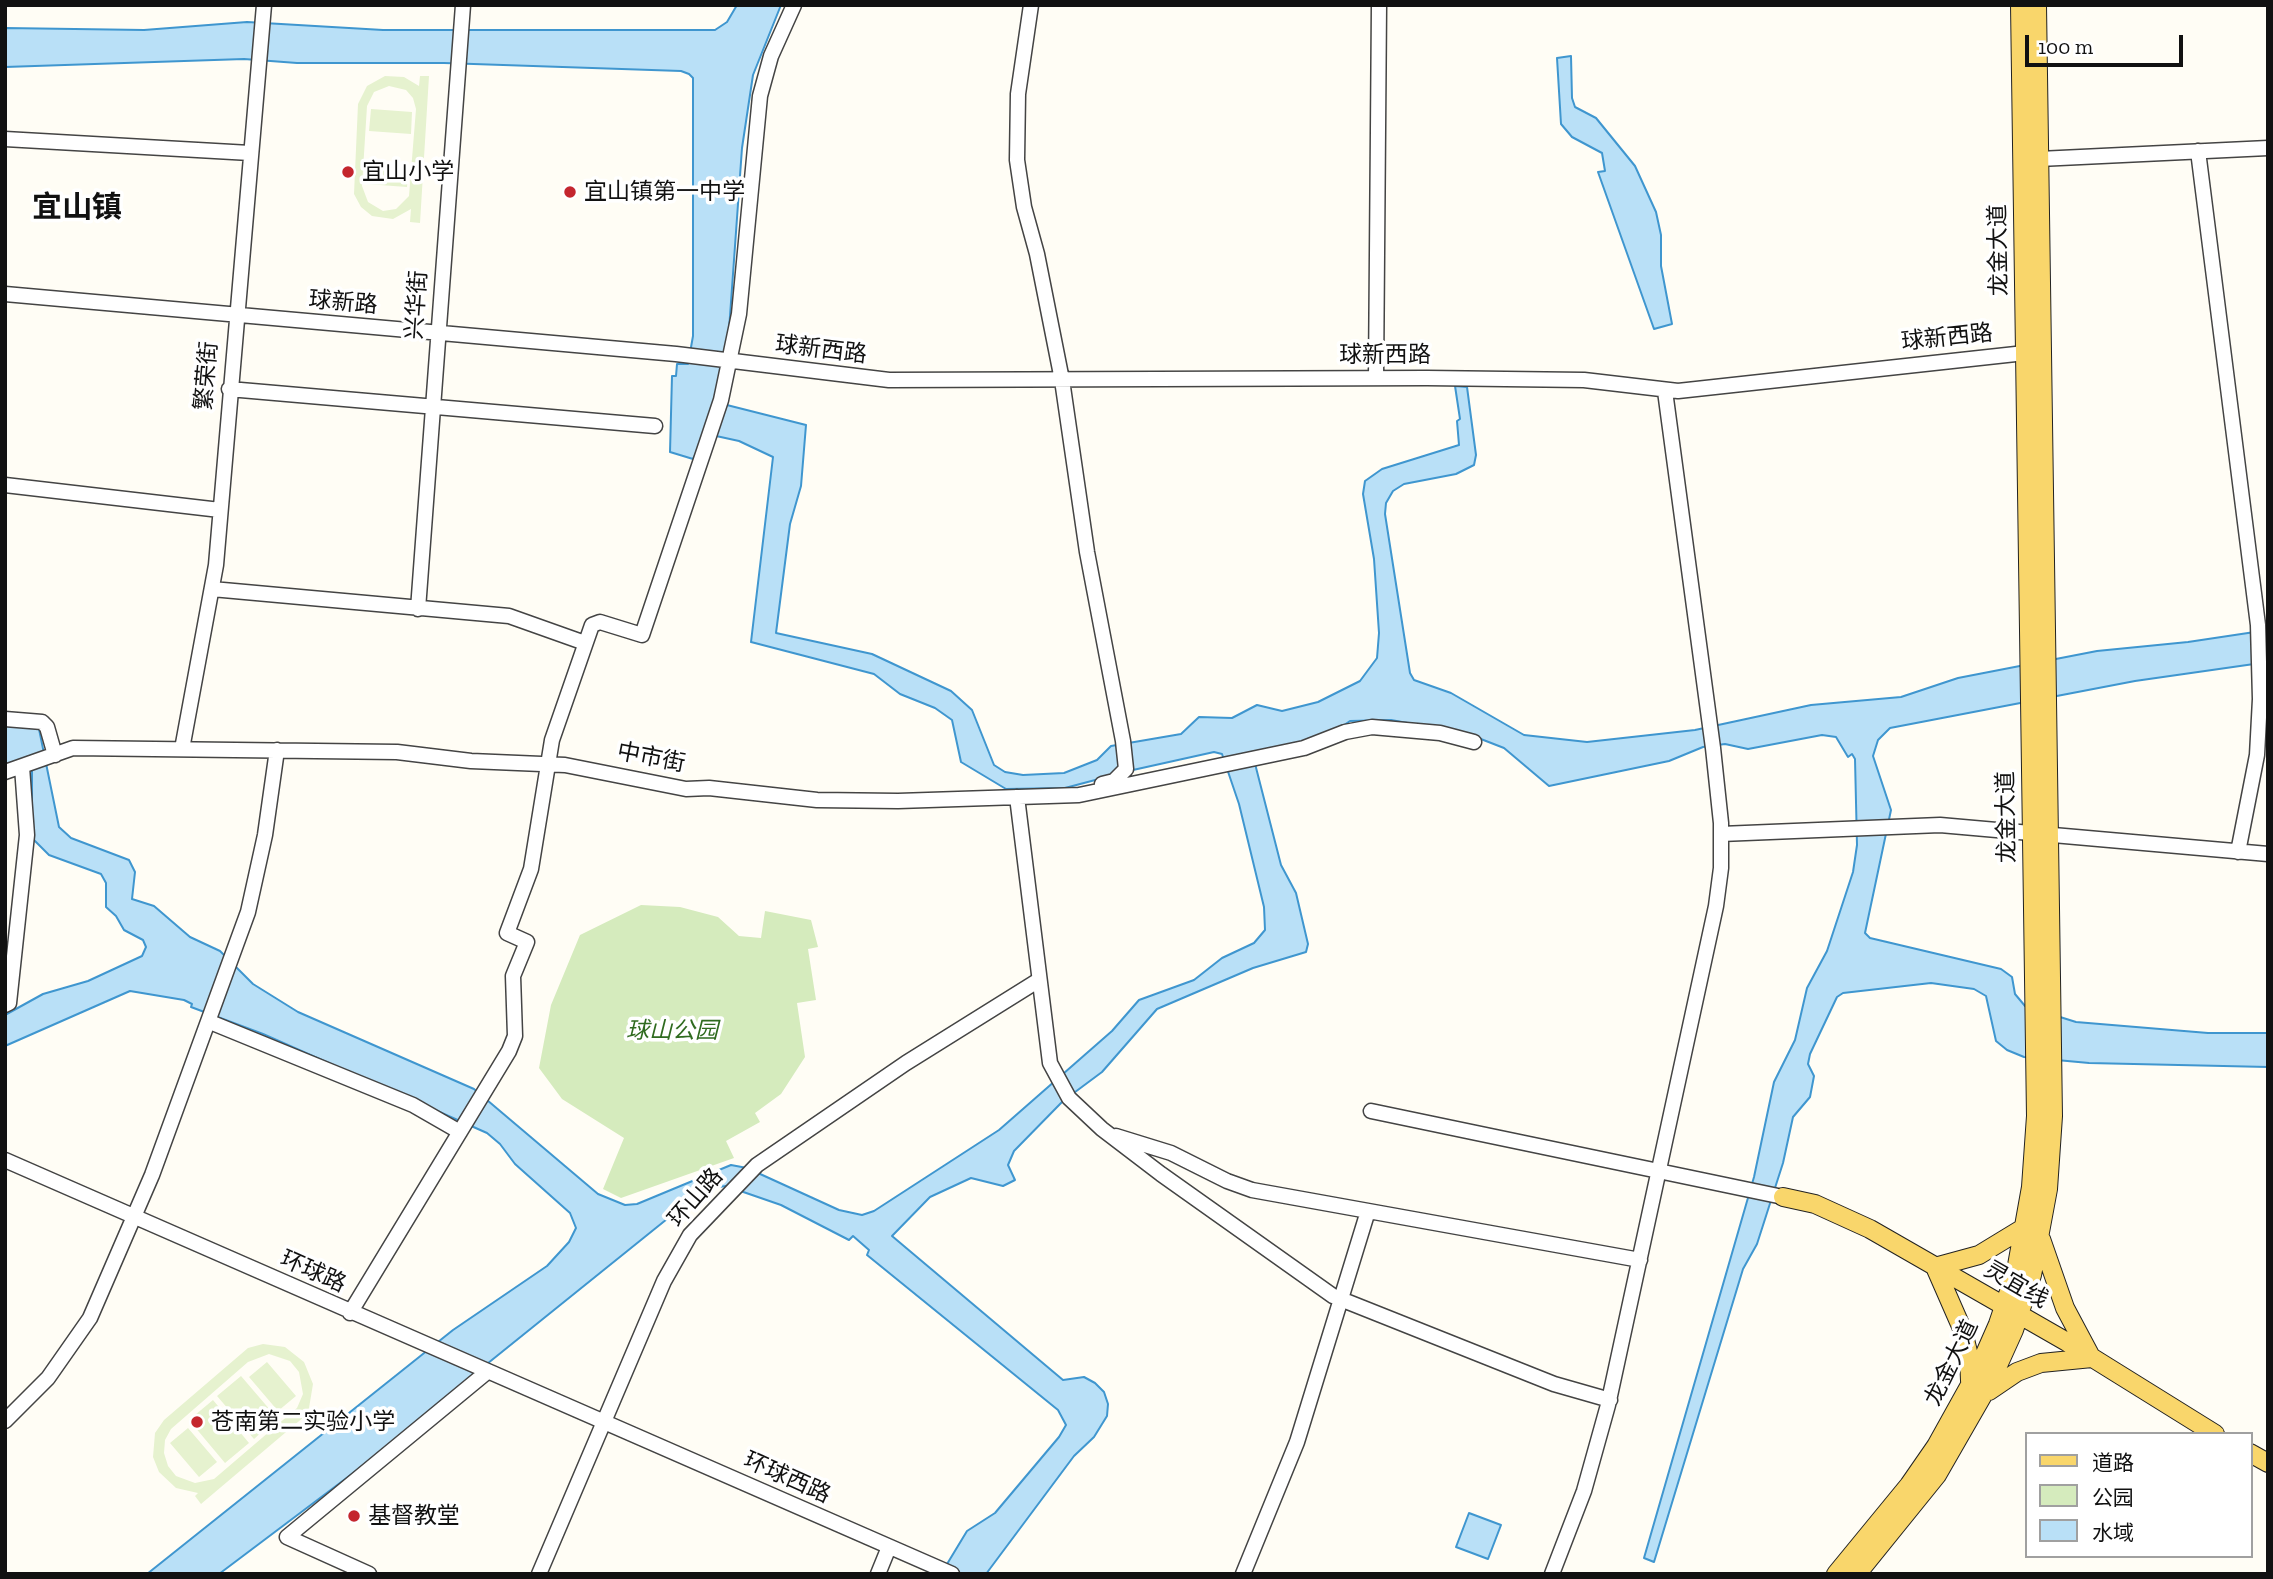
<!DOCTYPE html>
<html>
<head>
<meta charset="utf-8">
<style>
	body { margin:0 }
	#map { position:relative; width:2273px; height:1579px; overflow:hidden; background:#fffdf5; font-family:"Zilla Slab","Noto Sans SC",serif }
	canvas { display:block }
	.frame { position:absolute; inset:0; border:7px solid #111; pointer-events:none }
	.legend { position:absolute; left:2025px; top:1432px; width:228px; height:126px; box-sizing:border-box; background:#fff; border:2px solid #a0a0a0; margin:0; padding:9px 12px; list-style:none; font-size:21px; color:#111 }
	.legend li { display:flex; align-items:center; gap:14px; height:35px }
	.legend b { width:35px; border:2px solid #a0a0a0 }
	.scale { position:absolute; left:2025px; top:35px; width:158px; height:32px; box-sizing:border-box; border:4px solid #111; border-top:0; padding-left:9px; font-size:21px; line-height:24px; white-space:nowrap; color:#111; -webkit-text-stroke:5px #fff; paint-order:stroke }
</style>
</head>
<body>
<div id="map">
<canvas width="2273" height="1579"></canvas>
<div class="frame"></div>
<ul class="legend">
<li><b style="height:9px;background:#f9d66b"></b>道路</li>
<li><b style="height:19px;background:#d5ebbd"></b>公园</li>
<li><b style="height:19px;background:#b9e0f7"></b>水域</li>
</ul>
<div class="scale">100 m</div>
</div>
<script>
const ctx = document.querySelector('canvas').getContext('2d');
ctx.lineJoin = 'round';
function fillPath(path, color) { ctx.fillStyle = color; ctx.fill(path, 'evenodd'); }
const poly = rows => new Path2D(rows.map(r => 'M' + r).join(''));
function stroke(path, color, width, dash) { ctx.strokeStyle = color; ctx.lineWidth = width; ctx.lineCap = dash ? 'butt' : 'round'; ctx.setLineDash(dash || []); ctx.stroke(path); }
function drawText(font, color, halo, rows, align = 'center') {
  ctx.font = font + ' "Zilla Slab","Noto Sans SC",serif'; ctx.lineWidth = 7; ctx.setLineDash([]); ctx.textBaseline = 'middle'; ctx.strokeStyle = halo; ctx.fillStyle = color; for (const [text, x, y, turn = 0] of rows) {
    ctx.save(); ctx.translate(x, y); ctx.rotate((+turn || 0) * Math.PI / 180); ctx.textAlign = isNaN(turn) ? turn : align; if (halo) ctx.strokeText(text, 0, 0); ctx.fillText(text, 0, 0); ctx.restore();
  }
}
const green = poly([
	[641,905,680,907,718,917,739,936,761,938,765,911,811,920,818,947,808,949,816,1000,797,1003,805,1057,781,1094,755,1113,760,1122,726,1141,734,1158,621,1198,603,1189,624,1138,562,1099,539,1068,551,1005,580,935]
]);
const pitch = poly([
	[385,76,404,77,419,86,420,76,429,76,420,223,410,222,411,209,393,219,372,216,361,207,354,194,358,104,367,86],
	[389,86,406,90,413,98,416,109,409,196,396,209,383,211,368,202,362,186,367,106,374,92],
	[371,109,412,112,411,134,369,131],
	[367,162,409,164,407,187,366,184],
	[263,1344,285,1347,304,1362,313,1384,309,1408,305,1416,201,1504,195,1496,198,1493,176,1488,159,1472,153,1457,155,1433,164,1420,248,1348],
	[269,1354,290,1361,299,1372,303,1394,297,1408,214,1479,195,1483,176,1476,168,1466,164,1453,165,1440,171,1429,248,1362],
	[267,1362,296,1396,278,1411,249,1377],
	[241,1376,277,1418,254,1439,217,1396],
	[213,1400,249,1443,225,1463,189,1420],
	[188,1428,217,1462,199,1477,170,1443]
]);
const water = poly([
	[737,5,781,5,753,75,742,148,728,344,715,402,806,425,801,486,790,524,776,633,872,654,951,691,972,710,994,765,1005,772,1023,775,1064,773,1097,760,1111,746,1181,734,1199,717,1232,718,1257,705,1282,711,1318,702,1360,681,1377,658,1379,633,1374,559,1363,494,1365,481,1382,469,1459,445,1457,421,1460,419,1455,386,1467,387,1476,455,1474,465,1456,474,1404,484,1393,491,1386,503,1385,514,1410,673,1414,680,1451,693,1524,735,1587,742,1695,730,1811,705,1901,697,1958,678,2097,651,2188,642,2268,630,2268,662,2135,681,1890,728,1878,740,1873,756,1891,810,1865,933,1870,938,2001,969,2012,977,2015,994,2025,1006,2076,1022,2208,1033,2268,1033,2268,1067,2089,1063,2024,1057,2007,1050,1996,1041,1986,996,1974,989,1931,983,1843,993,1837,997,1810,1054,1808,1064,1814,1076,1810,1097,1793,1117,1783,1163,1757,1244,1743,1269,1654,1562,1644,1558,1754,1177,1774,1082,1795,1040,1807,988,1827,951,1853,872,1857,845,1855,759,1852,754,1848,757,1836,737,1822,735,1748,749,1725,744,1703,747,1669,761,1549,786,1504,748,1468,734,1391,720,1350,721,1331,734,1290,747,1252,752,1281,865,1296,893,1308,944,1306,952,1253,968,1157,1009,1102,1072,1063,1101,1014,1151,1008,1165,1015,1180,1003,1186,971,1178,930,1197,892,1236,1063,1380,1084,1377,1095,1383,1104,1392,1108,1404,1107,1416,1094,1437,1074,1456,986,1574,941,1574,967,1531,995,1513,1059,1437,1066,1425,1058,1410,867,1255,869,1250,853,1236,849,1240,781,1205,726,1186,712,1188,672,1215,472,1376,425,1419,219,1574,147,1574,453,1330,547,1266,569,1242,576,1228,570,1213,515,1164,500,1144,487,1133,263,1034,191,1007,192,1004,184,1000,130,991,5,1046,5,1015,43,994,88,981,142,956,146,947,143,940,124,930,116,916,106,907,106,883,101,874,49,855,32,838,32,771,28,763,5,764,5,723,36,726,39,729,59,827,71,838,129,860,135,872,132,899,154,906,190,937,220,951,253,984,298,1012,474,1089,598,1194,625,1205,637,1204,731,1165,747,1168,839,1210,862,1215,874,1211,999,1130,1112,1031,1139,1000,1194,980,1222,958,1254,943,1265,930,1264,907,1239,804,1222,754,1214,752,1133,770,1065,788,1006,789,961,762,952,720,935,708,900,694,874,674,751,642,773,457,739,441,707,434,693,459,670,452,672,376,676,376,677,364,688,364,693,336,693,78,689,74,681,71,444,63,297,63,244,59,5,67,5,28,144,30,247,22,383,30,715,30,727,22,737,5],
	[1571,56,1572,98,1575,107,1596,118,1635,166,1656,212,1661,235,1661,266,1672,324,1654,329,1598,172,1605,171,1602,153,1572,137,1561,124,1557,58,1571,56],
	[1469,1513,1501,1525,1488,1559,1456,1547,1469,1513]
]);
const minor = poly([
	[1031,5,1018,94,1017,160,1024,207,1037,254,1062,380,1087,552,1123,741,1126,769,1114,781,1102,784],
	[5,139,250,153],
	[2198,151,2258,625,2260,699,2257,755,2238,852],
	[2039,159,2268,148],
	[5,294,676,354,889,380,1427,378,1584,380,1678,391,2034,352],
	[1376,378,1379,5],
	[229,389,655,426],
	[5,485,220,510],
	[212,589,509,616,585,643],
	[418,609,463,5],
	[5,719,42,722,47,727,55,755],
	[182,749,216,565,264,5],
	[5,772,73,748,397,752,471,761,565,765,686,789,709,788,817,800,898,801,1079,795,1304,748,1345,732,1372,727,1440,733,1474,742],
	[1017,797,1050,1063,1069,1098,1102,1129,1161,1174,1333,1296,1554,1384,1610,1400],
	[1721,834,1940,825,2268,854],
	[5,1005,9,1003,27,835,22,767],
	[210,1022,413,1105,460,1132],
	[1371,1111,1783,1197],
	[1116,1136,1171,1153,1227,1181,1252,1190,1640,1260],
	[5,1160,952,1574],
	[350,1313,509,1051,515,1036,513,976,527,942,507,933,531,869,552,740,592,625,600,622,642,635,708,439,721,400,739,314,760,96,771,56,794,5],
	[5,1421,48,1378,90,1318,152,1175,248,912,265,835,277,750],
	[369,1574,287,1537,487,1372],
	[539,1574,664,1281,690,1235,757,1165,906,1063,1039,980],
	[878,1574,889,1547],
	[1243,1574,1297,1442,1368,1211],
	[1552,1574,1584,1491,1608,1405,1716,906,1721,868,1721,823,1713,748,1665,391]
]);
const major = poly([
	[1783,1197,1815,1204,1870,1229,2067,1342,2215,1434],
	[2041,1239,2065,1308,2090,1355],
	[1970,1381,1969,1356,1963,1331,1935,1267,1979,1255,2025,1227],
	[1989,1391,2017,1372,2041,1363,2092,1358],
	[2250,1453,2268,1463],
	[1836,1574,1909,1485,1936,1446,1976,1374,1998,1324,2016,1271,2031,1187,2036,1116,2020,5],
	[1857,1574,1937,1475,1991,1381,2014,1330,2032,1275,2048,1189,2053,1116,2037,5]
]);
const markers = [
	[348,172,7,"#c4262e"],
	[570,192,7,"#c4262e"],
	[197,1422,7,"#c4262e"],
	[354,1516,7,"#c4262e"]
];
const poiNames = [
	["宜山小学",362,172],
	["宜山镇第一中学",584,192],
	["苍南第二实验小学",211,1422],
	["基督教堂",368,1516]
];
const streetNames = [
	["龙金大道",1999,250,-91],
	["球新路",343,303,5],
	["兴华街",417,305,-86],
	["球新西路",1947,338,-6],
	["球新西路",821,350,7],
	["球新西路",1385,355],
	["繁荣街",207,376,-85],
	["中市街",651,758,11],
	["龙金大道",2007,817,-91],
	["环山路",696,1198,-49],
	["环球路",313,1272,24],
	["灵宜线",2016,1285,30],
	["龙金大道",1952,1363,-64],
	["环球西路",787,1478,24]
];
const parkNames = [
	["球山公园",672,1031]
];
const districtNames = [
	["宜山镇",77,208]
];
fillPath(green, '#d5ebbd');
fillPath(pitch, '#e6f2cf');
fillPath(water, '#b9e0f7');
stroke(water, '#3f96cf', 2);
stroke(minor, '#444', 17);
stroke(major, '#222', 20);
stroke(minor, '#fff', 14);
stroke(major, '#f9d66b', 18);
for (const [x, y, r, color] of markers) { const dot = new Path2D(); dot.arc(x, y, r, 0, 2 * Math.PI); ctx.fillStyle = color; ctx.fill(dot); stroke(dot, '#fff', 2.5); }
drawText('23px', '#111', '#fff', poiNames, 'left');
drawText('23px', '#111', '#fff', streetNames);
drawText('italic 23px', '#2f6b1f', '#fff', parkNames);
drawText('bold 30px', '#111', '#fff', districtNames);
</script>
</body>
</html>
